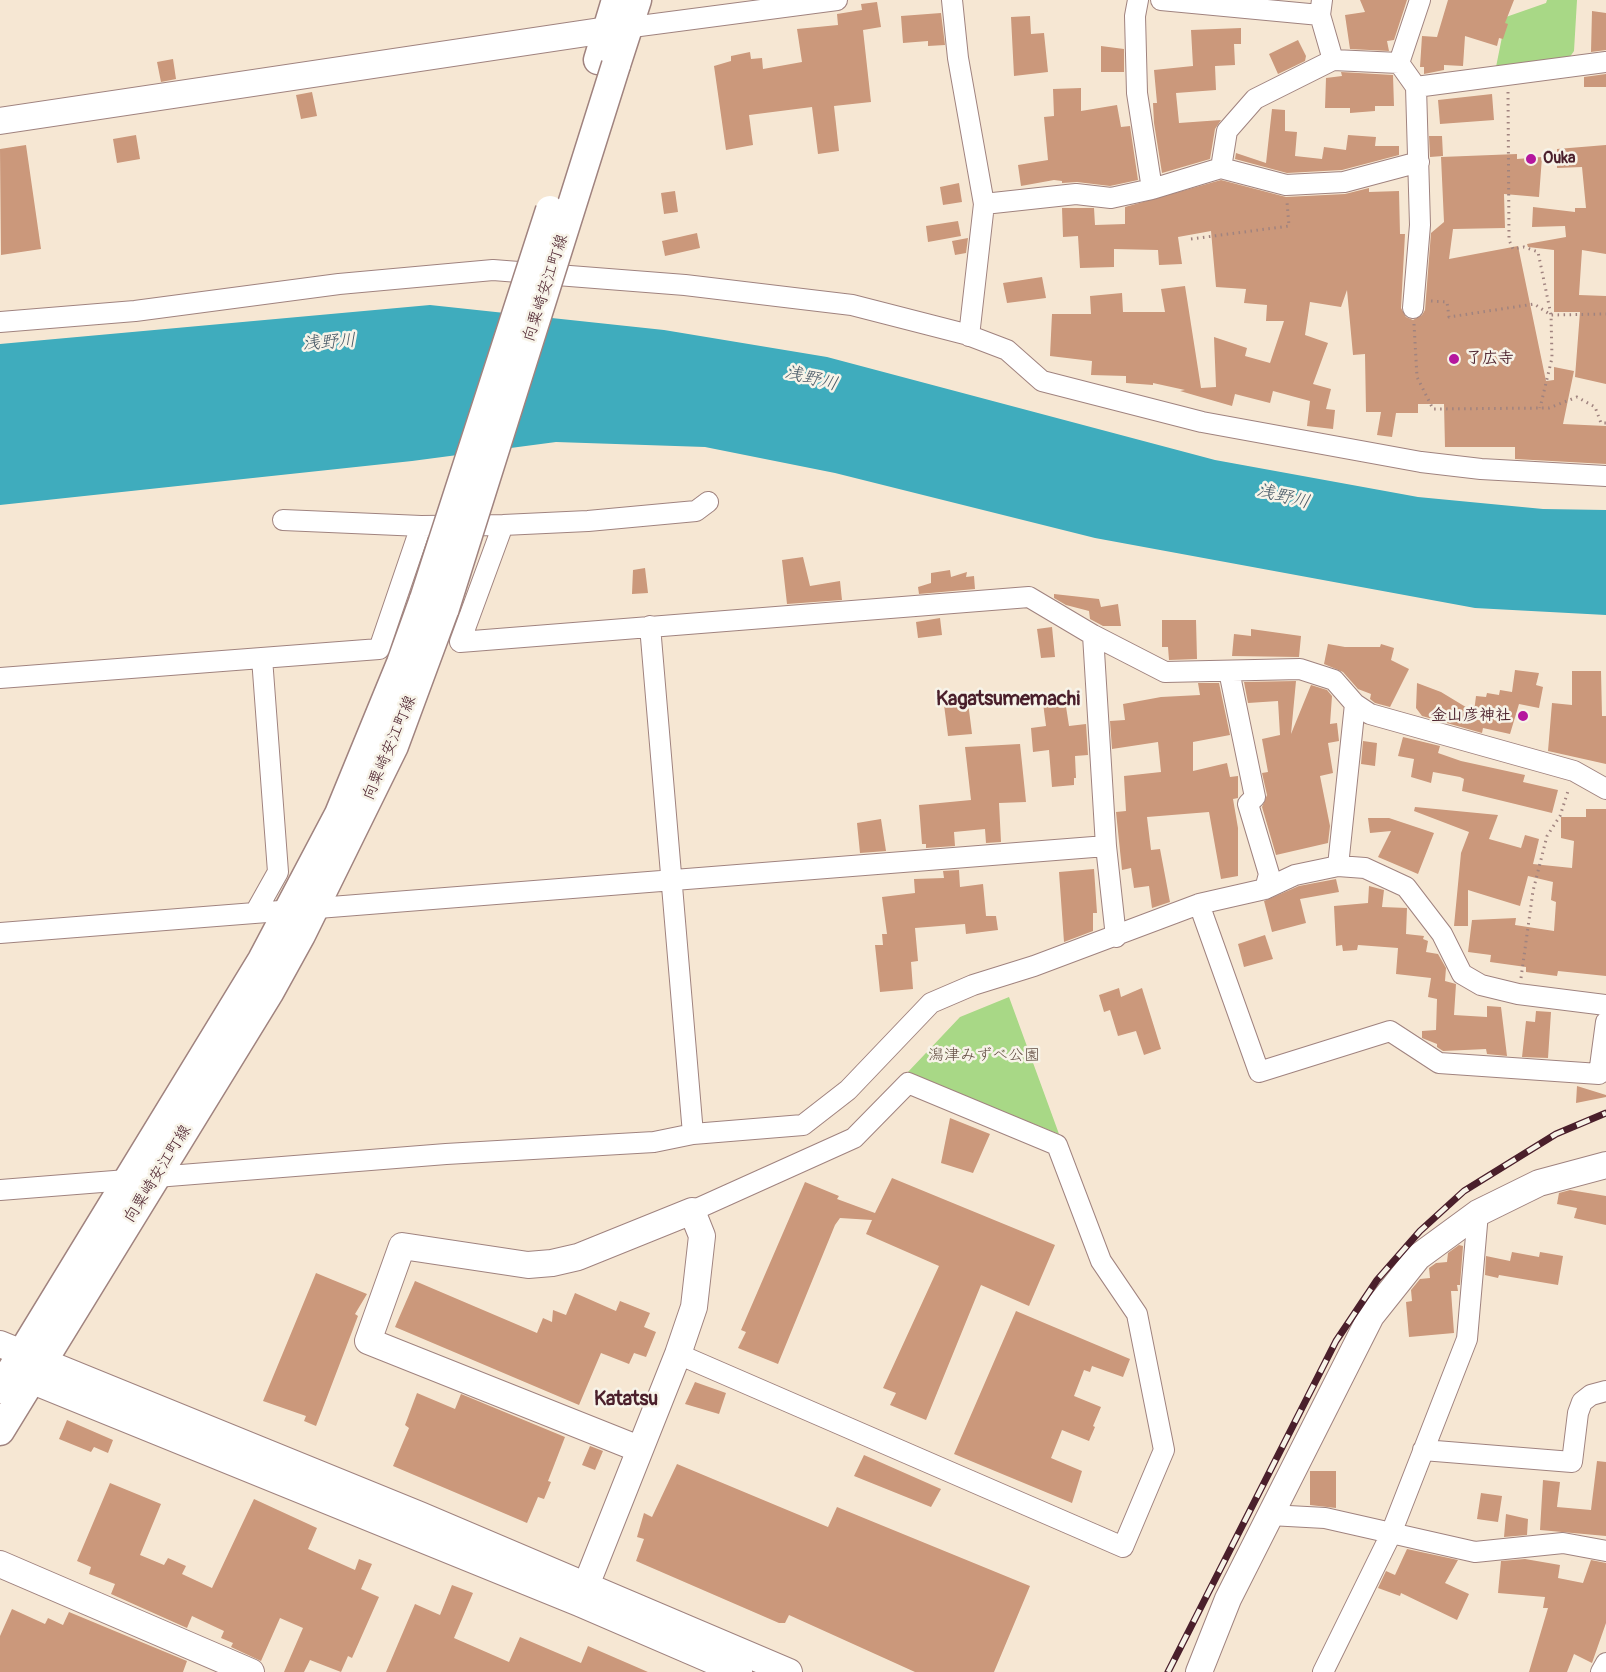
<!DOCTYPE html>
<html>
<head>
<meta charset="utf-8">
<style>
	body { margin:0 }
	canvas { display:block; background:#f6e7d3 }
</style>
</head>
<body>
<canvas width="1606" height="1672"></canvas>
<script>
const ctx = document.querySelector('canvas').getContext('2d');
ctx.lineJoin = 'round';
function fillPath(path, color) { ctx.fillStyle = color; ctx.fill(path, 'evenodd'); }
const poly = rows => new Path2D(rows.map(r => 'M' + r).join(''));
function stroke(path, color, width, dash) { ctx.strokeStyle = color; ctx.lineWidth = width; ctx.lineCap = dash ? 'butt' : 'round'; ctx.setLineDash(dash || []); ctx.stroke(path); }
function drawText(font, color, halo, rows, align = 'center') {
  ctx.font = font + ' Pangolin,"Klee One",sans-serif'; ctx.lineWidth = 5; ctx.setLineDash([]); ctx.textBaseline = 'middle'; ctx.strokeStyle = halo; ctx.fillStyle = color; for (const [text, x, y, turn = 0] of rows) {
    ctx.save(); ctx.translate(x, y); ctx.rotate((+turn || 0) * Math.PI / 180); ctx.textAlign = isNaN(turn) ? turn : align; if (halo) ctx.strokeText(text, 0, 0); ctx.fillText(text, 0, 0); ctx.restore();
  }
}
const green = poly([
	[1547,0,1577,0,1574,51,1567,61,1495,72,1506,17,1546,3],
	[1009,997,1059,1134,907,1073,960,1017]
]);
const water = poly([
	[430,305,664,330,827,357,1215,460,1418,497,1543,509,1606,510,1606,615,1475,608,1095,538,835,473,705,447,556,442,412,461,0,505,0,344]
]);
const building = poly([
	[1360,0,1407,0,1394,40,1387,41,1389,51,1350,49,1345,15,1365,12],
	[1448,0,1514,0,1505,23,1508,24,1503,39,1499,38,1497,46,1465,36,1463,66,1444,65,1444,70,1424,74,1424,67,1420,67,1422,36,1437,37],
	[877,2,881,27,863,30,871,102,834,106,839,151,818,154,812,107,749,115,753,145,726,150,714,66,731,61,731,56,750,52,751,59,762,58,763,69,802,62,797,29,838,25,837,14,862,10,861,4],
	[1592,11,1606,13,1606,50,1591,52],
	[941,13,945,45,928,46,928,41,903,43,901,16],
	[1030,16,1031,34,1044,33,1048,72,1014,76,1011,17],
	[1241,28,1241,44,1234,44,1235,65,1215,66,1216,90,1176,93,1179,123,1221,120,1215,129,1210,159,1162,173,1154,123,1153,103,1157,103,1154,70,1193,66,1191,30],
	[1298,40,1306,56,1305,61,1278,74,1269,54],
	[1101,46,1124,49,1124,72,1101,72],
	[173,59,176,79,161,82,157,62],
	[1341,72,1393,75,1394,106,1375,106,1375,111,1350,113,1350,108,1325,108,1326,78,1342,76],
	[1606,74,1606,87,1584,87,1584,77],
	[1081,88,1081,111,1117,105,1121,127,1130,126,1138,180,1110,186,1077,182,1062,183,1062,181,1054,180,1021,186,1018,165,1048,160,1044,117,1054,116,1053,89],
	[312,92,317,116,301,119,296,95],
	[1492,94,1494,120,1440,124,1438,100],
	[1272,109,1285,110,1285,131,1297,132,1295,156,1322,159,1324,147,1346,150,1348,135,1376,137,1375,146,1399,146,1399,155,1342,170,1287,173,1235,159,1236,153,1266,163],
	[136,135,140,159,117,163,113,139],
	[1429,136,1442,136,1443,156,1430,157],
	[26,145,41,249,1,255,0,149],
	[1606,145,1606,254,1582,250,1579,295,1606,296,1606,384,1575,377,1580,312,1554,312,1554,250,1528,247,1527,244,1566,237,1565,226,1532,227,1533,207,1575,212,1575,208,1586,208,1582,167,1557,168,1557,149],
	[1517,154,1517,159,1542,157,1539,197,1504,194,1505,228,1453,229,1449,259,1518,246,1546,381,1554,380,1554,367,1574,371,1563,424,1606,426,1606,464,1515,459,1515,447,1445,447,1444,404,1418,404,1418,413,1396,413,1392,437,1377,435,1381,412,1366,412,1365,354,1353,355,1347,290,1341,307,1310,302,1305,335,1328,343,1313,384,1331,389,1326,409,1335,410,1333,429,1307,426,1310,401,1273,391,1270,403,1235,394,1232,406,1180,391,1185,390,1153,383,1153,385,1126,383,1126,376,1091,375,1092,361,1050,356,1052,314,1091,314,1090,296,1122,293,1123,312,1165,312,1161,289,1185,286,1201,388,1216,387,1214,337,1247,348,1245,356,1270,363,1284,321,1266,321,1267,305,1244,303,1246,289,1216,287,1211,231,1178,237,1182,264,1159,265,1158,250,1114,249,1114,267,1080,268,1078,236,1063,237,1062,208,1094,208,1095,225,1125,224,1125,207,1221,180,1286,197,1345,194,1369,188,1369,192,1399,191,1400,234,1405,234,1401,308,1406,317,1413,320,1422,315,1425,310,1431,233,1444,222,1441,157],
	[959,183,962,202,943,205,940,187],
	[675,191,678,212,664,214,661,193],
	[958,221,961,236,928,242,926,226],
	[697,233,700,248,665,256,662,241],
	[968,238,966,253,955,255,952,241],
	[1042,277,1046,298,1007,303,1003,283],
	[803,557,810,586,840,581,842,600,787,604,782,560],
	[645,568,648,593,632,594,633,570],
	[950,570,951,577,967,572,966,577,974,576,975,589,919,594,918,587,931,583,931,573],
	[1054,594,1099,599,1101,607,1118,604,1121,626,1103,626,1090,619,1089,611,1066,605,1054,598],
	[940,618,942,635,918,638,916,622],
	[1162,620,1196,620,1197,659,1169,660,1168,647,1162,647],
	[1052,627,1055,657,1041,658,1037,629],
	[1251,629,1301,636,1299,657,1232,656,1234,634,1251,636],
	[1328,644,1345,647,1380,647,1381,644,1394,648,1391,660,1409,669,1390,707,1375,703,1370,699,1371,694,1358,689,1343,672,1324,664],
	[1515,670,1539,673,1536,685,1543,687,1539,708,1519,704,1510,734,1483,728,1482,733,1422,716,1416,708,1417,683,1441,692,1474,712,1476,696,1486,697,1487,693,1499,695,1500,690,1512,692],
	[1572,671,1601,671,1602,716,1606,716,1606,764,1548,751,1552,703,1572,705],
	[1296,681,1291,734,1311,685,1327,690,1332,696,1330,724,1337,723,1339,741,1328,743,1333,773,1320,776,1330,826,1328,843,1276,855,1262,807,1267,795,1262,773,1268,772,1262,739,1280,735,1278,701,1248,703,1244,682],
	[1198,683,1219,683,1230,735,1193,742,1193,771,1227,763,1230,777,1238,776,1238,798,1233,799,1238,828,1238,876,1221,879,1209,812,1147,817,1151,850,1160,849,1170,902,1152,908,1149,886,1134,888,1131,868,1122,870,1116,812,1126,811,1124,776,1161,772,1158,742,1112,749,1110,721,1125,720,1123,704,1161,697,1200,695],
	[967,694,972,734,948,736,943,697],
	[1065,700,1069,726,1086,724,1088,755,1075,756,1076,778,1074,778,1074,785,1052,787,1049,750,1033,752,1031,728,1046,726,1043,703],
	[1403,737,1440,746,1438,753,1461,761,1525,775,1523,782,1558,790,1552,813,1462,791,1464,779,1460,777,1433,772,1431,783,1411,777,1414,759,1398,756],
	[1363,741,1377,743,1375,766,1361,764],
	[1020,744,1026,802,999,803,1001,842,986,843,985,829,954,832,955,846,926,848,926,844,922,844,919,805,971,800,965,747],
	[1415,807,1498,815,1489,839,1521,848,1525,835,1539,839,1533,864,1572,868,1574,841,1561,838,1561,817,1586,817,1586,809,1606,809,1606,976,1558,971,1557,976,1526,972,1526,967,1490,962,1491,955,1468,952,1472,920,1516,918,1515,925,1554,931,1556,902,1551,900,1553,882,1528,876,1520,906,1468,890,1468,926,1454,926,1461,853,1469,832,1414,811],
	[1368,818,1389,818,1434,833,1418,874,1378,857,1391,831,1370,833],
	[881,819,886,851,860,853,857,823],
	[1094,869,1097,913,1093,913,1093,931,1064,942,1059,872],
	[959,870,960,887,983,884,986,916,996,916,998,930,966,934,965,924,915,928,918,961,911,962,913,989,880,992,875,945,883,945,882,934,887,934,882,897,915,893,914,879,944,878,943,871],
	[1336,879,1339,892,1300,899,1306,923,1272,932,1264,901,1299,886],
	[1369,886,1384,890,1382,907,1407,908,1406,934,1424,936,1423,939,1428,941,1426,952,1438,954,1446,968,1445,981,1456,984,1454,1015,1487,1017,1487,1006,1501,1007,1507,1056,1487,1054,1486,1049,1443,1051,1437,1047,1437,1044,1422,1038,1422,1031,1436,1030,1437,999,1428,997,1431,978,1396,974,1398,948,1358,945,1357,950,1343,951,1342,945,1336,946,1334,906,1368,903],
	[1265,935,1273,959,1244,967,1238,944],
	[1119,988,1121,997,1142,988,1161,1049,1144,1055,1136,1031,1118,1036,1110,1010,1104,1012,1099,995],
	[1536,1011,1551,1012,1548,1058,1522,1057,1526,1021,1535,1022],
	[1577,1086,1606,1095,1606,1097,1576,1103],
	[950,1118,990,1134,973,1173,941,1163],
	[892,1178,1055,1245,1029,1306,981,1285,926,1420,890,1405,896,1393,883,1388,939,1266,866,1234,872,1220,840,1218,835,1225,778,1364,738,1348,746,1332,741,1330,805,1182,839,1196,837,1199,875,1213],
	[1570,1190,1606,1196,1606,1225,1574,1218,1577,1208,1557,1204,1559,1193],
	[1459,1245,1463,1246,1460,1285,1457,1285,1458,1291,1451,1291,1454,1333,1409,1337,1406,1302,1412,1301,1411,1290,1420,1279,1430,1278,1429,1268,1436,1263,1447,1262,1448,1253],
	[1512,1252,1539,1257,1540,1252,1563,1256,1558,1285,1499,1275,1498,1278,1485,1275,1486,1256,1510,1261],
	[316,1273,367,1294,355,1314,358,1316,316,1426,304,1421,306,1416,263,1401],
	[415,1281,537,1333,543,1318,552,1322,553,1310,566,1315,575,1293,616,1311,620,1301,650,1313,644,1327,656,1332,646,1357,634,1353,629,1364,601,1353,579,1405,395,1327],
	[1016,1311,1130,1359,1123,1377,1092,1366,1090,1372,1084,1370,1074,1396,1101,1407,1093,1426,1095,1427,1089,1441,1062,1430,1051,1458,1082,1471,1072,1503,954,1454],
	[695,1382,726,1393,719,1414,685,1404],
	[417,1393,455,1409,461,1394,565,1437,548,1481,551,1482,544,1499,538,1497,527,1523,393,1466,409,1428,405,1425],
	[67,1420,113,1440,108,1453,94,1447,91,1452,59,1439],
	[590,1446,603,1451,595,1470,582,1465],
	[864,1455,941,1489,931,1507,854,1476],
	[1597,1461,1606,1462,1606,1536,1540,1530,1543,1480,1560,1482,1557,1507,1591,1510],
	[677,1464,828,1527,837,1507,1030,1586,994,1672,915,1672,789,1615,785,1623,779,1623,636,1561,644,1539,637,1537,644,1513,652,1517],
	[1310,1471,1336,1471,1336,1508,1310,1505],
	[110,1483,161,1504,140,1555,164,1565,168,1558,186,1566,182,1574,212,1588,254,1499,317,1528,308,1549,355,1570,359,1559,372,1564,361,1589,379,1597,352,1658,348,1656,341,1672,310,1660,304,1672,284,1672,303,1628,280,1618,261,1661,231,1647,233,1643,221,1638,224,1631,192,1616,187,1628,111,1594,115,1584,89,1574,91,1567,77,1561],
	[1481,1493,1502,1496,1498,1522,1477,1519],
	[1506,1514,1528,1519,1527,1535,1504,1537],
	[1407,1549,1458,1560,1445,1583,1469,1594,1457,1620,1401,1593,1400,1596,1378,1588,1386,1571,1395,1575],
	[1525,1559,1560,1565,1558,1578,1583,1583,1591,1560,1606,1563,1606,1623,1592,1663,1574,1654,1567,1672,1529,1672,1548,1608,1543,1608,1545,1597,1498,1593,1501,1561],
	[452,1585,473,1593,454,1638,509,1662,520,1637,581,1663,588,1646,648,1672,386,1672,415,1604,440,1615],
	[12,1609,45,1624,48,1618,63,1625,69,1612,187,1661,183,1672,0,1672,0,1636]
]);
const path = poly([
	[1508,92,1509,240,1513,249,1524,247,1538,252,1551,315,1552,358,1540,408],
	[1191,239,1289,226,1287,202],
	[1431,301,1447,302,1449,317,1534,304,1551,315,1606,314],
	[1414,324,1417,377,1433,409,1549,408,1577,397,1595,407,1601,423,1606,423],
	[1521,978,1533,891,1547,836,1560,816,1569,788]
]);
const minor = poly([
	[952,0,958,58,984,204,969,336],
	[1161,0,1320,15],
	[1322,0,1320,15,1333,60],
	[617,29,837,0],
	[1399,63,1416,87,1420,225,1413,308],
	[1399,63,1420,0],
	[1416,87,1606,62],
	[1221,168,1286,185,1344,182,1419,162],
	[1152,189,1221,168,1227,131,1255,99,1333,60,1399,63],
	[984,204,1076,194,1111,198,1152,189,1137,93,1135,16,1138,0],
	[0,322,135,311,339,284,493,270,685,285,852,305,965,334,1007,350,1042,381,1202,422,1421,462,1481,469,1606,476],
	[283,520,421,526,503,525,588,521,696,511,708,502],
	[503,525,460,642,1029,597,1093,635,1165,672,1300,669,1334,680,1355,704,1370,714,1574,771,1606,789],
	[650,626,693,1134],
	[1093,635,1106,846],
	[1229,671,1255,797,1248,804,1269,874,1265,889],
	[0,678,379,649,421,526],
	[1338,866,1355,704],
	[1199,904,1259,1072,1390,1031,1439,1063,1599,1074,1606,1022],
	[255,913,278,872,262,658],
	[0,933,1106,846,1116,937],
	[156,1177,446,1154,654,1142,693,1134,803,1125,848,1090,931,1003,973,985,1034,966,1199,904,1265,889,1295,875,1338,866,1365,868,1406,887,1442,934,1462,974,1481,985,1518,994,1606,1005],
	[0,1190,127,1180],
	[678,1354,1123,1547,1164,1450,1137,1314,1101,1261,1057,1145,908,1083,854,1138,692,1211],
	[1423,1450,1572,1462,1578,1413,1582,1402,1591,1395,1606,1391],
	[1270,1515,1325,1518,1475,1552,1563,1543,1606,1551],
	[1323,1672,1390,1536,1467,1339,1478,1213],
	[1601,1672,1606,1663]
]);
const tertiary = poly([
	[0,121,607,30],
	[0,1344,420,1515,789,1672],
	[13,1373,579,1603,739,1672],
	[0,1564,251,1672],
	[579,1603,678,1354,694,1307,702,1236,692,1211,578,1257,552,1263,528,1265,402,1246,368,1341,639,1449],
	[1199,1672,1228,1599,1371,1316,1418,1257,1478,1213,1539,1183,1606,1165]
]);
const secondary = poly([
	[598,60,616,0],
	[616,65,637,0],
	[0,1389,262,960,339,814,401,663,424,599],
	[0,1431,269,993,301,935,394,746,445,608]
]);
const rail = poly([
	[1168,1672,1336,1341,1377,1280,1420,1231,1464,1191,1556,1134,1606,1113]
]);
const secondaryBridge = poly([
	[424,599,550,210],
	[445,608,616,65]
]);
const markers = [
	[1531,159,6,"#b5179e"],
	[1454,359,6,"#b5179e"],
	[1523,716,6,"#b5179e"]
];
const poiNames = [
	["Ouka",1543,159],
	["了広寺",1466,359],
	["金山彦神社",1511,716,"right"]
];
const streetNames = [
	["向粟崎安江町線",546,288,-72],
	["向粟崎安江町線",390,748,-67],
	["向粟崎安江町線",158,1174,-58]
];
const parkNames = [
	["潟津みずべ公園",984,1056]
];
const waterNames = [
	["浅野川",329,343,-4],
	["浅野川",811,379,14],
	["浅野川",1283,497,14]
];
const quarterNames = [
	["Kagatsumemachi",1008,700],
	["Katatsu",626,1400]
];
fillPath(green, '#a8d886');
fillPath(water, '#3facbd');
fillPath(building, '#cb987b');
stroke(minor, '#a0837f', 22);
stroke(tertiary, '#a0837f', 28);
stroke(secondary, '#a0837f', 31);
stroke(path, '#a0837f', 3, [1.5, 4.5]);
stroke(minor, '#fff', 20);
stroke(tertiary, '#fff', 26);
stroke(secondary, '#fff', 28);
stroke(rail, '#4a1f2b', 7);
stroke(rail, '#f7f3e8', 4.5, [14]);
stroke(secondaryBridge, '#a0837f', 31, []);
stroke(secondaryBridge, '#fff', 28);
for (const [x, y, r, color] of markers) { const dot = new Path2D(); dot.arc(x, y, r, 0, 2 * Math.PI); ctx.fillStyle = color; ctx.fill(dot); stroke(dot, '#f7f3e8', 2); }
drawText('bold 16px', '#4a1f2b', '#f7f3e8', poiNames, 'left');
drawText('16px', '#4a1f2b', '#f7f3e8', streetNames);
drawText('16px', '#624d42', '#f7f3e8', parkNames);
drawText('italic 18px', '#465765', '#f7f3e8', waterNames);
drawText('bold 20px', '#4a1f2b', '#f7f3e8', quarterNames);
</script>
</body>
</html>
